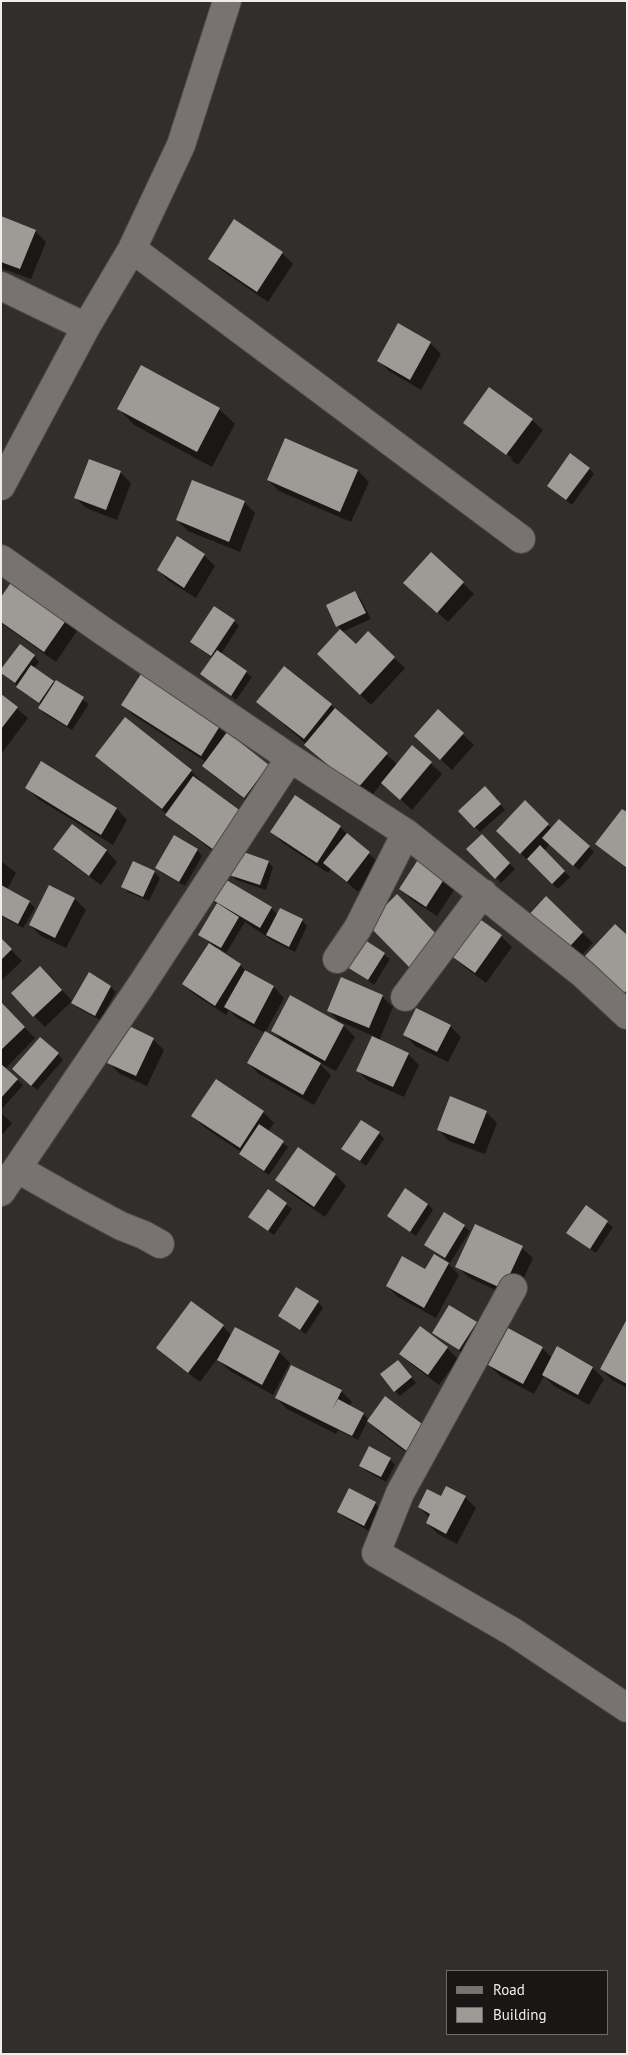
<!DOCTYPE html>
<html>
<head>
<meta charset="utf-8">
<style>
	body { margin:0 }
	#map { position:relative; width:628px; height:2055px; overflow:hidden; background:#322e2c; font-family:"PT Sans",sans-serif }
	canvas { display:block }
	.frame { position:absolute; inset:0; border:2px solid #f0edeb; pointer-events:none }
	.legend { position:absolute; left:446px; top:1970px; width:162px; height:65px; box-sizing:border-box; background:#191716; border:1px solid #6f6d6b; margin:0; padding:6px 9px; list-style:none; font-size:15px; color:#f0edeb }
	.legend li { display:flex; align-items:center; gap:10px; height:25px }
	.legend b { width:25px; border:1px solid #6f6d6b }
</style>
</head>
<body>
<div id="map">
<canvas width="628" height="2055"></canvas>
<div class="frame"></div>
<ul class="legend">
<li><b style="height:6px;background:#787370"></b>Road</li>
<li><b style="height:14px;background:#9e9b96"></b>Building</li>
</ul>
</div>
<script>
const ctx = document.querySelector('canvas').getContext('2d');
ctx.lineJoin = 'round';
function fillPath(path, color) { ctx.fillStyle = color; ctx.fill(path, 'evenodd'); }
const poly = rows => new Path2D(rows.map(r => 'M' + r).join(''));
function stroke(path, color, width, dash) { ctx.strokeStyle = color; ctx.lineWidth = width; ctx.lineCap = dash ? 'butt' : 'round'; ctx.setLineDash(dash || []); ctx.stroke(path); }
const shadow = poly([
	[1,217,35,231,46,242,31,279,1,268],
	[282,253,293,264,268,302,220,269,209,258],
	[398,325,430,343,441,354,421,390,389,371,378,360],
	[119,409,219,409,235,424,212,467,134,425],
	[532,420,543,430,518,465,475,434,511,460,512,458,474,430,474,433,464,423],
	[286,440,358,471,369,482,351,522,279,491,268,480],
	[589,468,594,474,572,505,548,486],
	[120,472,131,483,117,520,86,508,75,497],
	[244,502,255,513,240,552,188,531,177,520],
	[204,555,215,566,196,598,169,581,158,570],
	[463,583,474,594,448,622,416,593],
	[355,593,360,598,371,619,342,632,356,645,394,658,405,668,371,705,329,665,341,630,327,606],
	[1,599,66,620,77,631,56,662,1,623],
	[234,621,239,626,221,654,252,677,236,700,201,674,212,658,191,642],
	[34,656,39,662,34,668,55,684,56,681,89,704,72,730,45,714,40,708,42,705,23,692,18,686,6,677],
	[1,695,28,718,2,753,1,752],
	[258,702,331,705,398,765,413,747,442,774,412,810,382,783,369,799],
	[123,705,219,727,279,776,255,807,214,776,204,766,206,762,133,715],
	[438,711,474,745,452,770,427,747],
	[97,756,191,771,202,782,225,860,178,825,167,814],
	[42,763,117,809,127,820,113,845,38,799,27,788],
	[491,793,505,810,480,832,460,811],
	[525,802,552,829,589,847,594,852,579,870,550,844,544,851,570,877,558,889,497,831],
	[627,814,627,869,597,843],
	[72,826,107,851,117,862,101,885,66,860,55,849],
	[340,827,380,864,358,892,331,869,328,873,283,843,272,832],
	[482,836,515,869,501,883,468,849],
	[197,850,202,856,185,886,162,873,157,868],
	[423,854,460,881,437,916,412,900,401,889],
	[1,861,16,873,7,890,29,902,35,908,23,928,1,916],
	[268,862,273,867,266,890,236,880,231,874],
	[154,872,160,878,149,901,128,892,123,886],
	[218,877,271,908,278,915,302,920,307,926,295,952,273,941,245,922,226,953,217,947,216,949,240,965,248,973,274,987,284,998,265,1033,285,1043,273,1031,291,997,344,1026,355,1037,336,1071,318,1062,331,1075,314,1105,259,1074,248,1063,265,1033,237,1018,229,1010,226,1015,194,994,183,984,210,943,200,935,217,905,208,895],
	[50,887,75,899,86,910,66,948,41,936,30,925],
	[547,898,593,943,575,963],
	[501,936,512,947,486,983,463,966,452,955],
	[1,939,22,961,1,981],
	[365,941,390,959,374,985,349,967],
	[89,974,111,987,116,992,100,1020,78,1008,73,1002],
	[51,978,72,1001,45,1027,34,1016],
	[382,996,393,1007,379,1041,408,1054,419,1065,404,1097,368,1081,357,1070,373,1036,339,1021,328,1010],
	[1,1004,35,1038,5,1069,23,1085,1,1110],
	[450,1026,461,1037,448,1062,415,1046,405,1035],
	[153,1039,164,1050,147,1086,120,1074,109,1063],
	[58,1054,63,1060,37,1090,19,1075],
	[216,1081,263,1112,274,1123,268,1132,288,1147,269,1175,245,1159,240,1153,241,1152,204,1127,193,1116],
	[486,1112,497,1123,485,1154,449,1141,439,1130],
	[1,1113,12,1123,3,1134,1,1133],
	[379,1133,384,1139,366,1166,343,1148],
	[299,1149,336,1175,346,1186,325,1217,287,1191,277,1180],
	[268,1191,292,1209,274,1235,255,1222],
	[428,1204,433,1210,416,1236,389,1216],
	[586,1207,613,1227,596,1253,568,1233],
	[445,1214,470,1231,450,1263,426,1245],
	[522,1248,533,1258,514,1299,468,1277,457,1266],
	[434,1256,449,1264,459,1275,436,1318,398,1297,387,1286,426,1271],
	[318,1302,323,1308,306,1334,285,1321],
	[627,1322,627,1388,612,1380,601,1369],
	[476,1323,481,1329,465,1355,433,1333],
	[223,1326,232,1336,279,1352,290,1363,273,1395,230,1371,217,1359,200,1382,168,1358,157,1348],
	[420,1327,447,1348,458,1359,439,1385,411,1364,401,1354],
	[542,1348,552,1358,558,1348,593,1368,604,1379,589,1405,554,1386,544,1376,534,1394,500,1376,489,1365],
	[403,1367,416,1383,400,1396,395,1391],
	[341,1391,352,1402,349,1407,363,1414,369,1420,386,1398,419,1462,379,1432,368,1420,358,1440,338,1430,336,1434,287,1409,276,1398],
	[390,1459,395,1465,386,1482,366,1471,360,1466],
	[465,1497,476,1508,457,1544,438,1534,427,1523,430,1518,419,1507,442,1498],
	[375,1503,380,1509,369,1531,344,1517,338,1512]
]);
const building = poly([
	[1,216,36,230,20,269,1,262],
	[234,219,283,252,257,292,208,259],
	[398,323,431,342,410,380,377,361],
	[141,365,220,408,197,452,117,409],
	[489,387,533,419,506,455,463,423],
	[285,438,358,470,340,512,267,480],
	[570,453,590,468,566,500,547,486],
	[89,459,121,471,106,510,74,498],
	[192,480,245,501,229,542,176,520],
	[177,536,205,554,184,588,157,570],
	[431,552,464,582,437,613,403,583],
	[12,581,67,619,44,652,1,622,1,597],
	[355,591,366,613,336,627,326,605],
	[214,606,235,620,211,656,190,642],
	[340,629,356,644,368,631,395,657,360,695,317,654],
	[20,644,35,655,15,683,1,673,1,669],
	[217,650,247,671,231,696,200,674],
	[31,665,54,681,39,703,16,687],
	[284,666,332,704,304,739,256,702],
	[141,674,220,726,201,756,121,705],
	[56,680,84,697,67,726,38,708],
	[1,694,18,707,1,729],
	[335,708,388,753,357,789,304,745],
	[438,709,464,733,440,760,414,736],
	[125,717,192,770,162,809,95,756],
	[227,732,269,765,244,798,202,766],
	[412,745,432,762,400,800,381,783],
	[41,761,117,808,101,835,25,788],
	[193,776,242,812,214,850,165,815],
	[485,786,501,804,474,828,458,811],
	[295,795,341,826,317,863,270,832],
	[525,800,549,824,520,854,496,831],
	[622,809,627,812,627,868,595,844],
	[559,819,590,846,573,866,542,838],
	[72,824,107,850,89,876,53,849],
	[347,833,370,852,347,882,323,863],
	[482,834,510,863,495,879,466,849],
	[174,835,198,849,179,882,155,868],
	[540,845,565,871,552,884,527,859],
	[238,850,269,861,260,885,229,875],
	[423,852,450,870,426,907,399,889],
	[133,861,155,871,143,897,121,887],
	[218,875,272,907,260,928,206,896],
	[1,885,30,901,18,924,1,915],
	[49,885,75,898,55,938,29,925],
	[397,894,442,940,412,970,367,924],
	[546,896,583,932,563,954,526,918],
	[217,903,239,917,221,948,198,935],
	[280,908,303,919,289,947,266,935],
	[477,917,502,935,475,973,450,955],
	[615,924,627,935,627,990,624,993,585,956],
	[1,938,12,949,1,960],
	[365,940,385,953,368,980,347,967],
	[209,943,241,964,215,1006,182,984],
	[40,966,62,990,33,1017,11,993],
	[245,970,274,986,254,1024,224,1007],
	[89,972,111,986,95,1016,71,1003],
	[341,977,383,995,369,1028,327,1011],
	[290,995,344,1025,325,1061,271,1031],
	[1,1002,25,1027,1,1050],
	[416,1008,451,1025,437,1052,403,1035],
	[125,1024,154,1038,136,1076,107,1063],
	[265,1031,321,1063,303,1095,247,1063],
	[372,1036,409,1053,393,1087,356,1071],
	[40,1037,59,1053,31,1086,12,1069],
	[1,1064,18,1079,1,1098],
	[216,1079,264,1111,240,1148,191,1116],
	[450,1096,487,1111,474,1144,437,1130],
	[361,1120,380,1132,360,1161,341,1149],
	[259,1124,284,1141,264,1171,239,1154],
	[298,1147,336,1174,314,1207,275,1180],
	[405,1188,428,1204,410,1232,387,1216],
	[268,1189,287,1203,268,1231,248,1217],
	[586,1205,608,1221,590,1249,566,1233],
	[444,1212,465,1225,445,1258,424,1245],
	[475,1224,523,1246,503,1289,455,1267],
	[434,1254,449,1263,424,1308,386,1286,402,1256,425,1269],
	[296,1287,319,1301,300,1330,278,1316],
	[191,1301,224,1325,188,1373,156,1348],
	[449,1305,477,1322,459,1350,432,1333],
	[627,1319,627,1384,600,1369],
	[420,1326,448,1347,428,1375,399,1354],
	[235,1327,280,1351,262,1385,217,1360],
	[508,1328,543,1347,523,1384,488,1365],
	[557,1346,593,1367,578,1395,542,1375],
	[398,1360,412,1377,394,1392,380,1374],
	[291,1365,342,1390,332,1410,338,1399,364,1413,352,1436,275,1398],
	[385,1396,426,1427,408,1452,367,1421],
	[369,1446,391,1458,381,1477,359,1466],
	[446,1486,466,1496,446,1534,426,1523,430,1514,418,1507,427,1489,441,1496],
	[349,1488,376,1502,364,1526,337,1512]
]);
const minor = poly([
	[132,249,521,539],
	[1,286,86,327],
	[1,486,86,327,132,249,181,145,227,1],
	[1,559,103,631,290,758,406,833,583,974,627,1015],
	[337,959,358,928,406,833],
	[405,997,483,893],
	[18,1169,76,1202,121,1226,144,1235,160,1244],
	[1,1192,140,987,290,758],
	[513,1288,400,1493,376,1553,513,1632,627,1708]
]);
fillPath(shadow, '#0007');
fillPath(building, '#9e9b96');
stroke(minor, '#4d4a48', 30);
stroke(minor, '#787370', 28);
</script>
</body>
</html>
